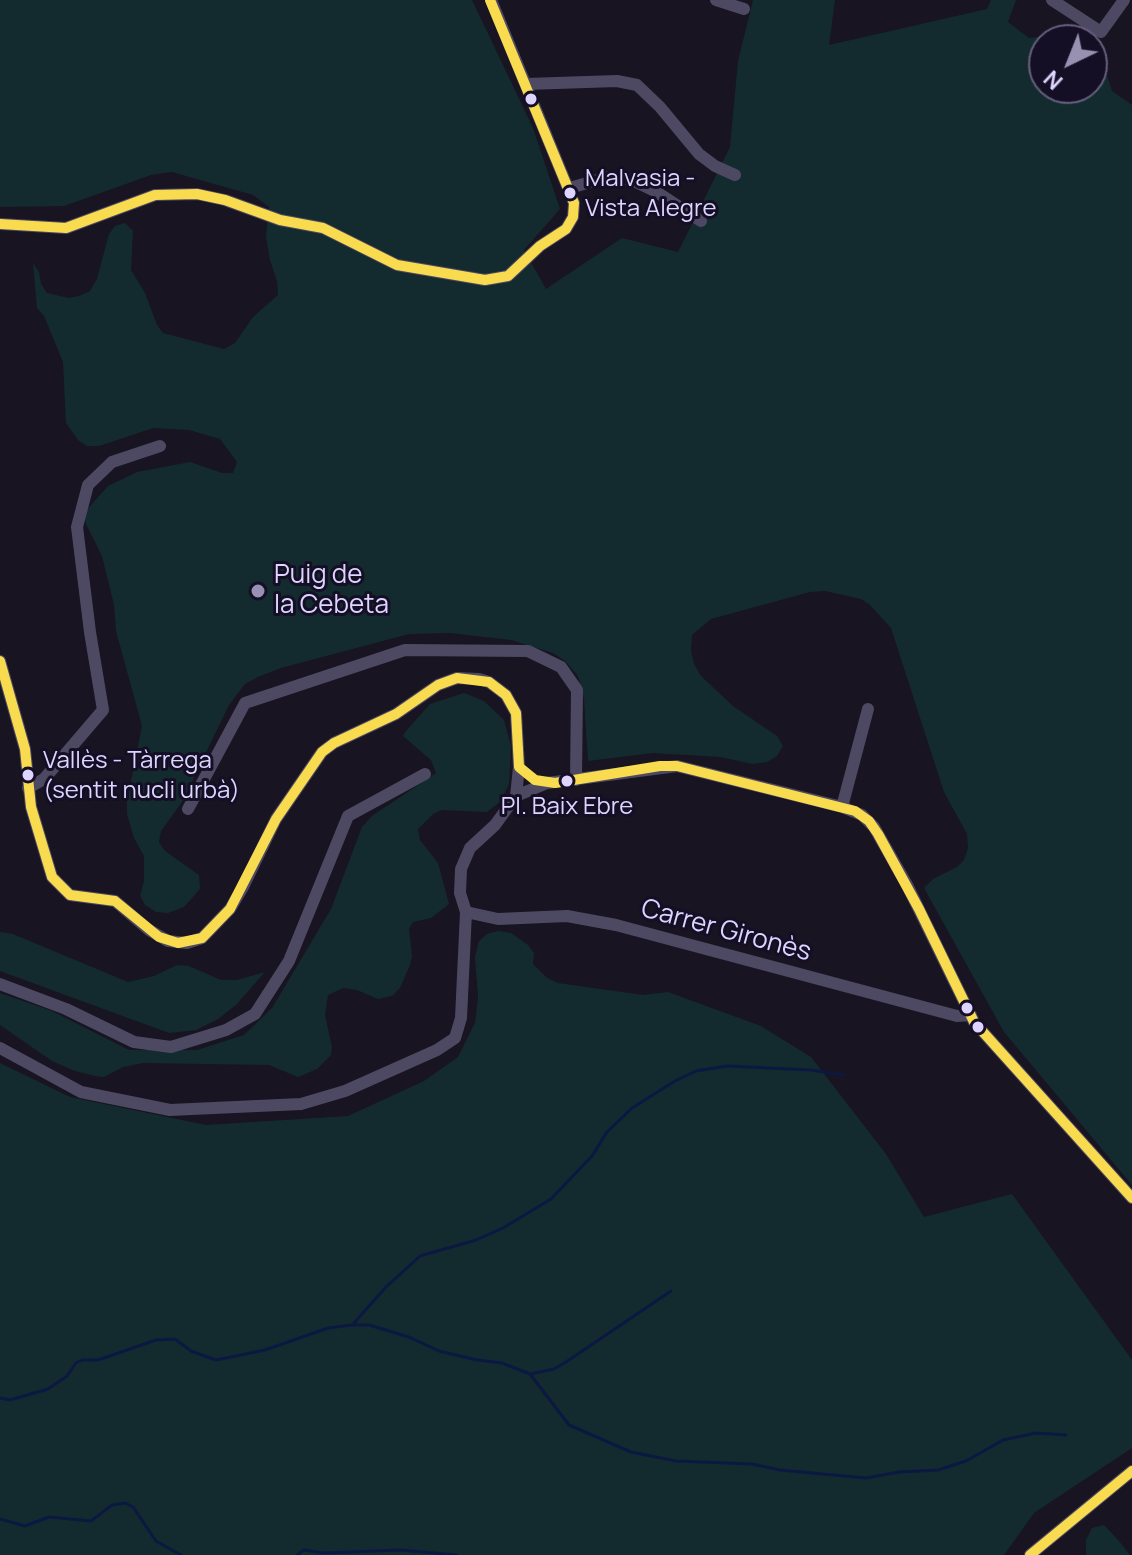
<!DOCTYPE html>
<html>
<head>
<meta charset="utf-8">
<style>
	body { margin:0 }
	#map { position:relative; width:1132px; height:1555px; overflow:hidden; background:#181421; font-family:Manrope,sans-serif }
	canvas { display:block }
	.north { position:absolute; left:1028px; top:24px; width:80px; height:80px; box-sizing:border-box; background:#150f26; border:2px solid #655e7d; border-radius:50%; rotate:223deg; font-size:22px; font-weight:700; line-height:32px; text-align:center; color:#ddd4ff }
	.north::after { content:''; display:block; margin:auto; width:28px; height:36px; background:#9891b1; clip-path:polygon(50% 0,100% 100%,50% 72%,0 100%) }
</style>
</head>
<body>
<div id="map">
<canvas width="1132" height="1555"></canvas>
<div class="north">N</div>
</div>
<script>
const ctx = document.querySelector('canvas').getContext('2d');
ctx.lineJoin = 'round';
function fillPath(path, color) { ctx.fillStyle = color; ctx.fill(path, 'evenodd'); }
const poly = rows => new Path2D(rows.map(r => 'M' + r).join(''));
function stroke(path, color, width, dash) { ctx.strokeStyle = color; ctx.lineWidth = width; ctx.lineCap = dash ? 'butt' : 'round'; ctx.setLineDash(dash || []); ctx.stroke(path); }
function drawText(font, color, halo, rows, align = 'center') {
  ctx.font = font + ' Manrope,sans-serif'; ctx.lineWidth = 6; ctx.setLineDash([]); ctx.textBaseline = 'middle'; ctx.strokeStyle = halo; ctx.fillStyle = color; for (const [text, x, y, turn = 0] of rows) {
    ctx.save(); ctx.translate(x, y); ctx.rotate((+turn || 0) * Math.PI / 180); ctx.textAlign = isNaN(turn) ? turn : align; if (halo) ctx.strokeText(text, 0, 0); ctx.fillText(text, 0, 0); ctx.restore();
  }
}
const green = poly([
	[0,0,472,0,533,128,560,209,524,250,546,289,622,238,678,252,730,147,738,61,753,0,835,0,829,45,987,9,991,0,1016,0,1008,22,1029,38,1046,36,1052,40,1044,40,1044,88,1092,88,1092,61,1106,72,1112,91,1132,105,1132,1185,1004,1032,924,888,933,879,957,867,964,860,968,848,967,834,944,792,891,628,870,605,861,599,825,591,810,592,711,619,692,635,691,651,694,664,701,676,733,706,777,736,783,746,777,756,767,762,753,764,720,757,653,753,588,761,584,699,578,676,565,661,553,653,511,640,450,633,409,634,281,668,258,677,245,684,229,705,182,802,161,831,159,842,165,851,199,875,200,889,184,907,168,913,156,912,145,905,140,896,144,881,144,856,134,838,127,814,127,801,142,726,116,631,114,605,102,556,86,524,84,513,108,486,137,472,190,462,222,473,233,473,237,462,220,439,189,430,153,428,99,446,87,446,78,440,66,423,63,362,44,316,37,308,33,263,39,272,41,284,47,293,69,298,79,296,90,291,97,279,109,234,115,226,125,223,133,231,131,270,145,293,157,325,163,333,224,349,235,343,253,317,278,295,277,281,270,260,266,237,269,207,253,195,172,172,151,175,64,206,0,207],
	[464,693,484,701,504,720,511,746,509,784,501,801,487,812,442,810,433,814,418,829,420,840,438,863,449,904,431,918,413,922,409,929,412,956,410,965,400,988,392,996,378,999,357,990,343,988,328,995,325,1015,332,1047,331,1055,317,1069,298,1077,269,1065,143,1063,123,1067,104,1077,95,1076,75,1071,52,1061,0,1025,0,993,52,1011,129,1050,197,1050,244,1035,272,1008,331,909,362,827,372,816,436,773,431,760,403,736,406,731,430,704],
	[498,931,511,933,528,945,534,953,533,964,547,978,558,983,643,995,668,992,761,1026,811,1057,886,1154,924,1217,1012,1194,1132,1360,1132,1448,1034,1513,1004,1555,0,1555,0,1063,70,1097,206,1125,348,1116,424,1081,458,1057,475,1023,478,997,475,957,479,941,487,934],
	[0,932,13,934,128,982,154,976,177,965,189,966,221,980,237,980,265,972,236,1005,218,1019,196,1030,169,1033,0,971],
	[1104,1525,1119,1541,1130,1555,1086,1555,1086,1540,1092,1528]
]);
const stream = poly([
	[354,1323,386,1287,420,1256,476,1240,503,1228,551,1199,592,1156,607,1132,632,1108,675,1081,696,1071,727,1066,811,1070,844,1075],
	[530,1374,569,1425,631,1452,676,1461,752,1464,780,1470,866,1478,899,1472,938,1470,966,1461,1003,1440,1036,1433,1066,1435],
	[0,1398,10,1400,48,1389,67,1376,76,1363,82,1360,98,1360,156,1340,175,1339,191,1351,216,1360,265,1350,328,1328,352,1325,369,1325,409,1337,439,1351,477,1360,502,1363,530,1374,554,1369,566,1362,671,1291],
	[0,1519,25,1526,49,1517,91,1521,112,1505,125,1503,133,1507,156,1541,181,1555],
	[297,1555,304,1550,323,1553,400,1550,457,1555]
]);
const minor = poly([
	[716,0,744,9],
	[1052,0,1101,32,1124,0],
	[526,84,617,81,637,85,660,107,699,154,715,166,735,175],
	[570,188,607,177,632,180,655,191,701,221],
	[0,224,66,228,155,195,197,194,225,200,280,220,323,228,397,265,485,280,508,276,540,246,566,229,573,217,574,203,491,0],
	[0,661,25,749,31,807,52,877,70,895,115,901,149,930,168,941,187,943,202,938,230,909,243,887,276,819,322,752,334,743,396,714,438,685,457,678,479,679,489,682,506,695,516,713,519,767,516,796,495,825,470,848,461,869,460,893,466,912,461,1018,455,1038,437,1050,345,1091,301,1104,170,1110,81,1092,0,1048],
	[28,788,44,779,103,710,90,632,77,527,88,485,112,462,160,446],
	[516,796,547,783,677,766,842,807,862,815,874,827,907,885,974,1022,1132,1198],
	[842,807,868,709],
	[188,809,245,703,405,650,528,651,561,667,577,690,576,780],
	[466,912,498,919,567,916,616,925,957,1016,971,1015],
	[0,984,66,1009,134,1042,171,1047,226,1030,255,1014,289,961,348,816,425,774],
	[1030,1555,1132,1471]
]);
const bus1 = poly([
	[0,224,66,228,155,195,197,194,225,200,280,220,323,228,397,265,485,280,508,276,540,246,566,229,573,217,574,203,490,0],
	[0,661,25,749,31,807,52,877,70,895,115,901,159,937,178,943,202,938,230,909,276,819,322,752,334,743,396,714,438,685,457,678,489,682,506,695,516,713,519,767,535,780,555,783,660,766,677,766,855,811,869,821,878,834,919,909,974,1022,1132,1198],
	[1030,1555,1132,1471]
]);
const markers = [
	[531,99,7,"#ddd4ff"],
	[570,193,7,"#ddd4ff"],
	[258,591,8,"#9891b1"],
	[28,775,7,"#ddd4ff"],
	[567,781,7,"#ddd4ff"],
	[967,1008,7,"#ddd4ff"],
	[978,1027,7,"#ddd4ff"]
];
const busNames = [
	["Malvasia -",585,179],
	["Vista Alegre",585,209],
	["Vallès - Tàrrega",43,761],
	["(sentit nucli urbà)",43,791],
	["Pl. Baix Ebre",567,807,"center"]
];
const poiNames = [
	["Puig de",274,576],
	["la Cebeta",274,606]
];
const streetNames = [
	["Carrer Gironès",726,931,15]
];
fillPath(green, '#132b2f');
stroke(stream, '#0b1942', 3);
stroke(minor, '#4d4962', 12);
stroke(bus1, '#f9db4f', 10);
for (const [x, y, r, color] of markers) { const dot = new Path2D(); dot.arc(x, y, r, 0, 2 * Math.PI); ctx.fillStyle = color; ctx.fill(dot); stroke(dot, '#150f26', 3); }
drawText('24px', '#ddd4ff', '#150f26', busNames, 'left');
drawText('26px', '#ddd4ff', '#150f26', poiNames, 'left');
drawText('26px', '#ddd4ff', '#150f26', streetNames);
</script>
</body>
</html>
